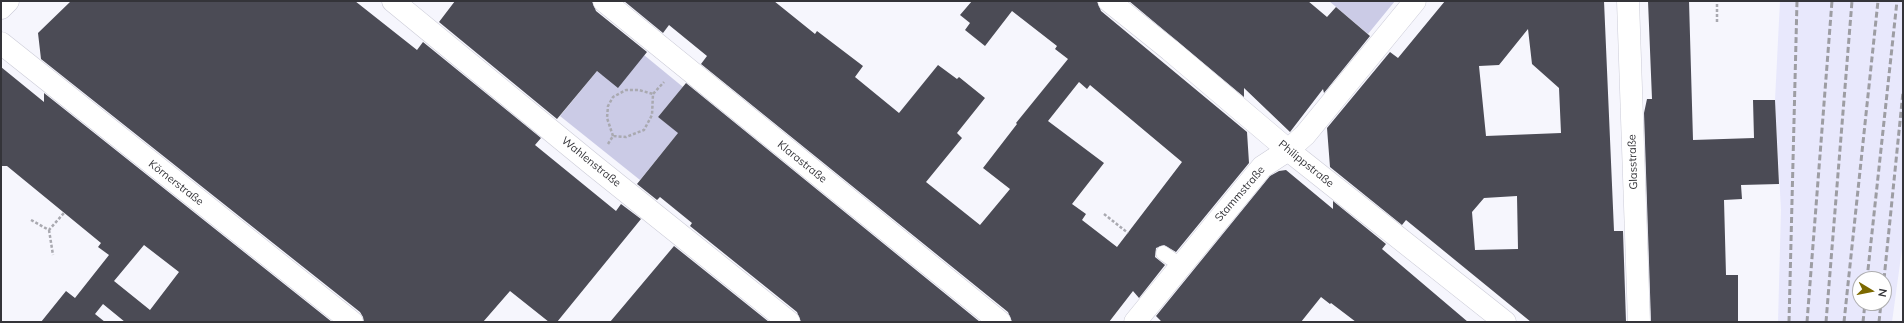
<!DOCTYPE html>
<html>
<head>
<meta charset="utf-8">
<style>
	body { margin:0 }
	#map { position:relative; width:1904px; height:323px; overflow:hidden; background:#f6f6fd; font-family:Mulish,sans-serif }
	canvas { display:block }
	.frame { position:absolute; inset:0; border:2px solid #343439; pointer-events:none }
	.north { position:absolute; left:1852px; top:271px; width:40px; height:40px; box-sizing:border-box; background:#fff; border:1px solid #aeaeb0; border-radius:50%; rotate:100deg; font-size:11px; font-weight:700; line-height:16px; text-align:center; color:#343439 }
	.north::after { content:''; display:block; margin:auto; width:14px; height:18px; background:#7c6900; clip-path:polygon(50% 0,100% 100%,50% 72%,0 100%) }
</style>
</head>
<body>
<div id="map">
<canvas width="1904" height="323"></canvas>
<div class="frame"></div>
<div class="north">N</div>
</div>
<script>
const ctx = document.querySelector('canvas').getContext('2d');
ctx.lineJoin = 'round';
function fillPath(path, color) { ctx.fillStyle = color; ctx.fill(path, 'evenodd'); }
const poly = rows => new Path2D(rows.map(r => 'M' + r).join(''));
function stroke(path, color, width, dash) { ctx.strokeStyle = color; ctx.lineWidth = width; ctx.lineCap = dash ? 'butt' : 'round'; ctx.setLineDash(dash || []); ctx.stroke(path); }
function drawText(font, color, halo, rows, align = 'center') {
  ctx.font = font + ' Mulish,sans-serif'; ctx.lineWidth = 4; ctx.setLineDash([]); ctx.textBaseline = 'middle'; ctx.strokeStyle = halo; ctx.fillStyle = color; for (const [text, x, y, turn = 0] of rows) {
    ctx.save(); ctx.translate(x, y); ctx.rotate((+turn || 0) * Math.PI / 180); ctx.textAlign = isNaN(turn) ? turn : align; if (halo) ctx.strokeText(text, 0, 0); ctx.fillText(text, 0, 0); ctx.restore();
  }
}
const built = poly([
	[1780,1,1903,1,1903,242,1892,322,1778,322,1781,210,1775,100],
	[1860,279,1884,279,1884,303,1860,303]
]);
const green = poly([
	[1329,1,1395,1,1368,34],
	[644,55,683,87,658,117,679,132,640,180,560,116,597,71,602,75]
]);
const building = poly([
	[71,1,355,1,417,50,423,42,541,138,535,145,616,211,621,204,641,219,557,322,549,322,510,291,483,322,364,322,363,317,360,312,41,59,38,33],
	[455,1,592,1,596,11,647,52,618,88,597,71,557,119,439,22],
	[624,1,774,1,815,34,817,31,863,66,855,77,899,113,938,65,957,79,959,77,985,98,957,133,962,138,926,182,980,225,1010,189,983,168,1017,124,1016,123,1068,59,1055,49,1057,46,1012,11,985,46,965,30,970,23,960,15,972,1,1097,1,1101,11,1247,132,1249,163,1176,252,1164,245,1156,248,1155,257,1165,265,1139,298,1133,291,1109,322,1012,322,1008,312,701,64,707,56,669,25,663,33],
	[1079,82,1087,89,1090,85,1182,162,1117,247,1082,220,1086,214,1072,204,1104,163,1048,121],
	[1129,1,1308,1,1327,17,1336,7,1370,36,1324,93,1323,89,1290,132,1244,88,1244,97],
	[1445,1,1604,1,1614,231,1623,231,1626,322,1531,322,1406,220,1402,225,1330,167,1327,128,1390,52,1398,58],
	[1528,29,1532,64,1559,88,1561,133,1486,136,1479,66,1499,65],
	[1517,196,1518,249,1475,250,1472,212,1484,198],
	[1648,1,1689,1,1693,140,1754,138,1753,100,1775,100,1779,184,1741,185,1742,199,1724,200,1726,275,1738,275,1738,322,1651,322,1644,113,1647,99,1652,99],
	[1,67,44,102,44,93,332,322,125,322,103,304,95,314,105,322,41,322,66,291,75,298,109,255,98,247,101,243,7,166,1,166],
	[144,245,179,272,150,310,114,281],
	[686,83,980,322,801,322,797,312,690,226,692,223,660,197,657,200,637,184,678,133,658,117],
	[1286,170,1333,209,1333,201,1386,244,1382,249,1468,322,1356,322,1331,303,1330,304,1321,297,1301,322,1162,322,1156,316,1270,176,1279,171],
	[674,246,769,322,610,322]
]);
const path = poly([
	[1717,22,1717,1],
	[613,136,607,118,608,106,613,97,626,90,639,90,653,94],
	[608,144,613,136,626,137,644,130,652,115,653,94,664,82],
	[1104,214,1128,233],
	[31,220,49,230,64,213],
	[49,230,53,255]
]);
const lane = poly([
	[1163,253,1180,265]
]);
const street = poly([
	[393,1,593,165,789,322],
	[604,1,1000,322],
	[1109,1,1170,50,1288,150,1505,322],
	[1628,1,1639,322],
	[1,8,8,1],
	[1,43,352,322],
	[1135,322,1262,167,1288,150,1305,135,1415,1]
]);
const rail = poly([
	[1867,279,1897,1],
	[1884,279,1903,92],
	[1789,322,1797,1],
	[1807,322,1832,1],
	[1826,322,1852,1],
	[1844,322,1878,1],
	[1863,322,1865,303],
	[1879,322,1881,303]
]);
const streetNames = [
	["Wahlenstraße",591,162,39],
	["Klarastraße",802,162,39],
	["Glasstraße",1633,162,-92],
	["Philippstraße",1306,164,39],
	["Körnerstraße",176,183,38],
	["Stammstraße",1240,194,-49]
];
fillPath(built, '#e8e8fc');
fillPath(green, '#cbcbe6');
fillPath(building, '#4b4b55');
stroke(lane, '#cbcbd7', 15);
stroke(street, '#cbcbd7', 23);
stroke(path, '#a9a9b0', 2.5, [3, 2]);
stroke(lane, '#fff', 14);
stroke(street, '#fff', 22);
stroke(rail, '#9d9da3', 3, [6, 3]);
drawText('11px', '#343439', '#fff', streetNames);
</script>
</body>
</html>
